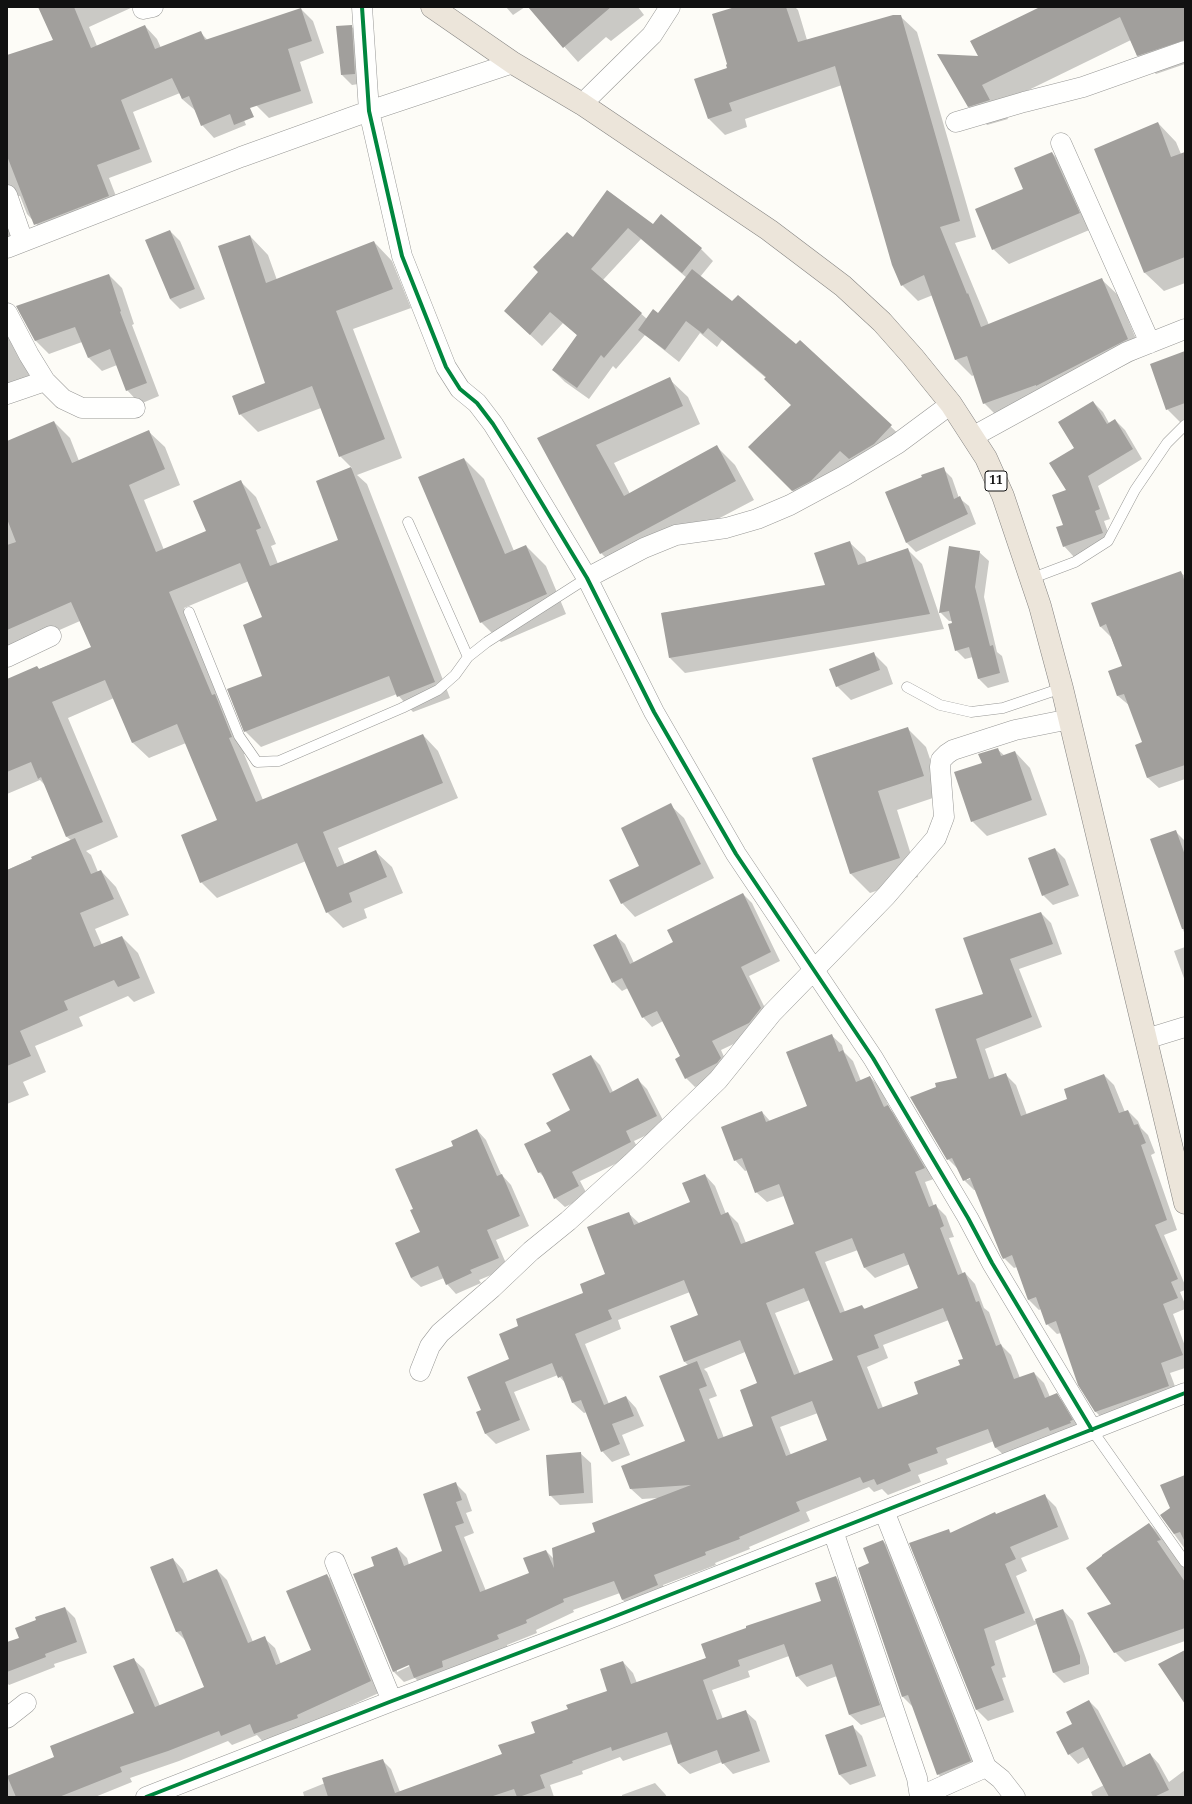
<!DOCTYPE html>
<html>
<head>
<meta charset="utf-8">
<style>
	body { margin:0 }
	#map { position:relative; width:1192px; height:1804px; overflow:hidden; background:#fdfcf7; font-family:"Noto Serif",serif }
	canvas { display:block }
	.frame { position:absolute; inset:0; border:8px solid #111; pointer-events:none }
</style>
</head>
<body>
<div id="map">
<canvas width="1192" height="1804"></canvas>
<div class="frame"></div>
</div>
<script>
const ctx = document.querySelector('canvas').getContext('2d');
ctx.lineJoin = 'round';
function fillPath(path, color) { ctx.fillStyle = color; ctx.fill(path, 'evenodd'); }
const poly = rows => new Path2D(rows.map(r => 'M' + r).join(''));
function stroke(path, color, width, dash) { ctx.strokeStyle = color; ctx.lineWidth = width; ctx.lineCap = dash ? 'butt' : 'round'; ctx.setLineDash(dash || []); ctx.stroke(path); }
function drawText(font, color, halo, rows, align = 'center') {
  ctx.font = font + ' "Noto Serif",serif'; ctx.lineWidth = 4; ctx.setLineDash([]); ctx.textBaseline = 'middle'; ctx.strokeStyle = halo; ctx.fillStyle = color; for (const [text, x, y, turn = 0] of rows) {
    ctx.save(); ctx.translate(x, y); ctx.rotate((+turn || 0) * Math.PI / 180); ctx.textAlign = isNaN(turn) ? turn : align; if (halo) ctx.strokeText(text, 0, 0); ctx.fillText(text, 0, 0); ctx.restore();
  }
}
const shadow = poly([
	[39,7,133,7,89,27,97,46,145,26,157,39,161,48,202,34,214,47,246,125,214,138,202,125,196,111,182,99,180,93,133,112,152,162,109,178,121,209,48,237,27,214,20,196,17,196,16,235,7,238,7,57,54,40],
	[506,7,525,7,513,15],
	[529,7,638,7,644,15,611,41,606,37,578,62],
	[739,7,795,7,798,10,807,40,900,16,917,32,976,237,955,243,989,325,1101,279,1118,295,1143,356,1053,402,1000,419,984,403,974,375,972,376,956,360,933,295,918,301,902,285,842,85,745,119,747,127,725,135,709,119,728,69],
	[1042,7,1185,7,1185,64,1156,74,1137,55,1131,40,1000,104,1008,119,987,125,968,106,979,57],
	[301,9,313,21,324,53,300,62,313,103,269,118,256,105],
	[351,26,361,36,365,83,352,85,342,75],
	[1158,123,1176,142,1181,154,1185,158,1185,283,1164,291,1145,273,1096,150],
	[1052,153,1067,168,1094,228,1009,264,993,249,1024,190],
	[608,191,653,225,661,215,701,249,713,261,700,277,732,303,796,346,800,342,904,439,806,504,749,447,792,405,766,378,722,340,717,347,700,333,679,362,645,335,616,369,613,366,589,399,565,382,553,370,578,336,563,323,542,346,505,311,573,239],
	[641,239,687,278,658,314,647,319,603,280],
	[170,231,180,241,205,299,180,309,170,299],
	[250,236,268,255,277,280,374,242,392,261,411,308,353,329,402,458,357,475,367,484,450,698,413,712,397,694,261,747,245,731,263,676,263,618,249,581,184,608,224,704,247,753,244,754,263,800,423,735,438,751,458,798,338,848,345,865,376,852,392,867,403,893,364,909,367,918,343,928,327,912,306,861,217,898,201,882,218,821,186,743,149,758,133,743,114,698,68,718,118,837,86,851,91,855,98,872,101,871,116,887,129,915,95,929,102,945,122,937,138,953,155,993,134,1002,128,996,79,1017,83,1026,35,1046,46,1072,23,1082,29,1095,7,1104,7,870,72,841,67,837,45,785,40,780,7,794,7,680,37,667,39,669,92,648,80,621,7,653,7,442,54,422,70,438,79,461,149,432,165,447,180,485,144,500,164,550,207,532,241,482,256,497,276,544,271,546,278,564,340,540,317,482,352,468,340,456,321,408,258,432,240,414,266,384],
	[109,275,122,288,134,324,132,325,159,396,140,404,127,390,117,365,102,371,89,358,82,342,49,354,35,340],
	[7,334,25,364,32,383,7,392],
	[1185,352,1185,427,1167,409],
	[669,379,688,397,700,424,614,463,630,494,717,447,735,465,754,500,619,571,601,553,539,438],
	[1093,402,1103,412,1109,423,1115,420,1125,430,1142,459,1098,486,1110,519,1104,521,1112,543,1074,557,1064,546,1067,491,1075,448],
	[464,459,484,479,514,551,526,546,546,566,566,614,501,642,481,622],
	[943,469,952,478,959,498,969,506,976,524,916,552,907,543,886,493],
	[849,542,865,557,867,563,907,549,922,564,944,629,685,673,670,658,662,613,826,586],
	[979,552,989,561,984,597,997,652,1002,656,1009,682,988,688,979,679,973,657,965,659,956,650,952,621,949,621,940,612],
	[1180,572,1185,576,1185,779,1159,788,1148,778,1137,745,1143,743,1130,706,1118,696,1109,672,1123,667,1111,637,1100,626],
	[873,653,887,667,893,684,851,700,837,686],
	[907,728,926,747,942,795,897,810,918,877,870,893,851,874,813,758],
	[997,749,1005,756,1015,752,1030,768,1047,815,987,836,972,821,983,763],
	[670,805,684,818,714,878,635,917,622,903],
	[1175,831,1185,841,1185,935,1151,840],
	[1055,849,1065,859,1079,896,1053,905,1043,895],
	[743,894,752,903,780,961,749,976,770,1018,759,1032,721,1050,729,1068,726,1072,695,1087,686,1078,681,1057,663,1021,652,1027,643,1017,628,988,622,991,613,982,615,935,625,944,634,963,675,943],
	[1041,913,1051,923,1062,954,1019,969,1042,1027,985,1049,995,1078,1006,1075,1016,1085,1027,1115,1069,1100,1104,1075,1114,1085,1125,1112,1128,1111,1138,1121,1141,1128,1148,1135,1155,1153,1151,1155,1177,1230,1164,1235,1185,1285,1185,1290,1180,1292,1185,1304,1185,1309,1173,1314,1185,1346,1185,1368,1170,1373,1179,1397,1106,1422,1095,1411,1061,1333,1057,1334,1047,1324,1041,1309,1039,1310,1029,1300,1017,1267,1014,1268,1004,1258,976,1190,974,1190,964,1180,958,1169,948,1159,958,1078,984,994],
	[975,1177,967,1180,967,1178],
	[1185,947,1185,981,1174,951],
	[831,1035,842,1045,844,1052,853,1061,861,1081,870,1077,880,1087,890,1109,898,1117,934,1179,925,1182,934,1206,936,1206,946,1216,954,1237,949,1238,963,1274,965,1273,975,1284,984,1308,989,1312,1001,1345,1011,1355,1020,1378,1034,1373,1044,1383,1050,1397,1056,1394,1067,1405,1082,1430,1007,1458,996,1448,994,1441,946,1459,948,1464,918,1475,921,1482,888,1495,882,1489,874,1492,869,1487,806,1512,810,1521,749,1547,750,1549,715,1563,716,1565,663,1585,668,1596,633,1610,622,1599,620,1593,573,1610,574,1612,536,1630,537,1633,507,1645,509,1650,425,1688,415,1678,404,1682,394,1672,375,1567,397,1548,407,1558,409,1565,444,1552,456,1484,466,1494,472,1511,466,1513,474,1533,464,1537,486,1591,530,1574,546,1551,554,1559,658,1498,642,1499,631,1489,686,1442,688,1365,685,1362,700,1316,690,1292,618,1320,621,1329,585,1344,609,1404,626,1397,636,1408,644,1426,622,1435,630,1455,612,1462,602,1451,587,1412,584,1413,573,1403,567,1385,558,1375,514,1392,530,1430,496,1444,485,1433,483,1411,510,1360,520,1327,585,1293,607,1275,628,1213,639,1223,691,1203,705,1175,715,1186,726,1214,728,1213,738,1223,746,1243,796,1224,784,1196,767,1202,756,1192,748,1170,745,1171,735,1160,762,1112,770,1121,808,1106],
	[858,1250,865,1268,875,1278,910,1264,919,1289,866,1310,862,1306,845,1312,825,1262],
	[810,1300,834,1360,800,1374,775,1313],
	[949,1320,964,1359,961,1365,920,1394,883,1408,867,1367,888,1358,883,1345],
	[745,1352,758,1383,755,1426,724,1438,709,1399,717,1396,707,1372,704,1369],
	[818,1413,828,1440,791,1455,780,1427],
	[413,1663,414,1664,397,1672,397,1669],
	[591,1056,600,1065,613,1092,638,1080,647,1089,666,1126,634,1141,640,1152,580,1181,588,1196,565,1207,555,1198,546,1179,539,1172,552,1132,572,1111],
	[477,1130,486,1140,501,1174,511,1185,529,1226,496,1240,508,1268,479,1280,481,1283,456,1294,447,1284,444,1278,421,1287,411,1278,421,1232,414,1210,455,1146],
	[580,1453,591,1463,593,1503,560,1505,550,1495],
	[1185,1476,1185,1549,1161,1516,1172,1509],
	[1044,1495,1056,1507,1069,1539,1021,1558,1027,1571,1016,1576,1034,1621,1063,1610,1073,1621,1089,1667,1089,1674,1064,1683,1054,1673,1037,1624,995,1641,1006,1677,1002,1678,1014,1712,988,1721,977,1710,949,1530,951,1533],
	[1149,1524,1159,1533,1185,1569,1185,1641,1125,1662,1115,1652,1113,1605],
	[883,1541,893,1552,981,1771,948,1784,938,1774,913,1707,903,1697],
	[173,1559,183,1570,188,1582,217,1570,227,1580,253,1642,264,1638,275,1648,281,1664,312,1650,327,1575,337,1585,381,1692,265,1744,257,1735,232,1745,228,1741,179,1761,130,1778,132,1782,95,1797,7,1797,7,1777,55,1758,135,1714,133,1659,144,1669,160,1706,205,1688,186,1641,177,1632,151,1568],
	[836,1577,846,1587,890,1715,861,1725,850,1715,837,1676,807,1687,797,1676,789,1656,748,1671,750,1677,712,1690,723,1719,745,1711,756,1721,770,1762,733,1774,722,1762,690,1774,679,1764,672,1744,623,1761,620,1757,582,1771,583,1774,550,1785,554,1797,300,1797,304,1796,303,1792,382,1760,391,1769,400,1792,503,1754,569,1710,609,1692,623,1662,633,1673,637,1683,707,1658,822,1601],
	[65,1608,75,1618,87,1653,54,1664,55,1667,9,1685,7,1683,7,1644,20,1639],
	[1089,1701,1098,1710,1127,1766,1150,1754,1159,1764,1169,1782,1185,1770,1185,1797,1093,1797,1091,1792,1104,1785,1090,1757,1078,1764,1069,1754,1073,1724],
	[852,1726,862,1736,876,1776,850,1785,840,1775,826,1735],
	[655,1783,665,1794,667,1797,622,1797,622,1795]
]);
const building = poly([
	[38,7,74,7,91,48,145,25,155,49,201,31,205,40,301,8,312,41,288,49,301,91,250,108,254,117,234,125,230,114,201,126,189,96,182,99,172,78,121,100,140,149,97,165,109,196,34,225,7,156,7,55,53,40],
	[528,7,611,7,563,48],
	[735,7,786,7,798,42,893,15,901,15,960,221,940,227,967,294,968,293,981,327,1102,278,1128,339,1036,386,1036,385,983,404,967,356,955,360,924,275,901,286,892,265,835,66,729,103,732,111,708,119,694,79,727,68,726,65,727,64,712,14],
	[1040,7,1185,7,1185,40,1137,56,1120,17,982,85,990,100,968,107,937,54,978,56,970,41],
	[352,25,355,74,341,75,336,26],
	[1158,122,1171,157,1185,152,1185,257,1144,273,1094,149],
	[1052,152,1080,213,992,250,975,209,1023,189,1014,168],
	[607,190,653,224,661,214,702,248,682,273,628,228,591,269,642,313,604,358,601,355,577,388,552,370,577,335,550,312,530,335,504,311,538,272,533,267,567,232,573,237],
	[170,230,195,289,170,299,145,240],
	[250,235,266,283,374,241,393,289,336,311,385,439,339,457,312,386,239,415,232,396,265,383,218,246],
	[692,269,732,301,738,295,796,344,800,340,892,425,874,444,849,459,840,451,811,481,792,491,748,447,791,405,764,379,766,377,708,328,703,334,686,321,665,350,638,330,653,309,658,313],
	[109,274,121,311,120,312,147,383,126,391,110,349,88,358,75,327,35,341,16,306],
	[1185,351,1185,403,1166,410,1150,364],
	[670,377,683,406,596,445,624,496,717,445,736,481,600,554,537,438],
	[1093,401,1107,424,1115,419,1133,449,1088,476,1100,509,1095,511,1103,533,1063,547,1056,527,1063,525,1052,495,1066,490,1049,463,1074,448,1058,422],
	[54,421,72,463,149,430,165,469,129,485,156,552,206,531,193,501,241,480,261,528,256,530,270,566,338,540,316,481,351,467,435,682,397,697,389,676,244,732,227,689,262,676,243,625,262,617,240,563,169,592,212,695,215,694,232,737,229,738,256,802,423,734,443,783,323,832,337,867,376,850,387,877,349,893,352,902,326,913,297,843,200,883,181,835,217,820,177,724,132,743,105,680,52,702,103,822,66,837,41,777,38,779,31,762,7,772,7,679,37,666,39,669,91,647,71,602,7,630,7,545,16,542,7,519,7,441],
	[464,458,505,554,526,545,547,594,480,623,418,477],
	[944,467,954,499,960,496,968,514,906,543,885,492,922,477,921,475],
	[850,541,858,565,908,548,930,614,669,658,661,613,825,585,814,553],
	[949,546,980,551,975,587,990,646,993,645,1000,673,978,679,969,647,955,651,948,624,952,623,949,611,939,613],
	[1181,571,1185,582,1185,765,1147,778,1135,745,1142,742,1124,694,1117,696,1108,671,1122,666,1106,624,1100,627,1091,603],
	[874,652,880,670,836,687,829,669],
	[908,727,924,776,878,791,900,858,850,874,812,758],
	[998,748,1001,756,1015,751,1032,800,971,822,954,772,982,763,978,754],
	[671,803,701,864,621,904,609,880,639,866,621,828],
	[1176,830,1185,855,1185,929,1182,929,1150,839],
	[75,838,91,874,101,870,114,899,80,913,94,947,122,936,140,978,118,987,114,980,64,1001,68,1010,20,1031,31,1056,7,1066,7,870,32,859,31,857],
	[1055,848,1069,885,1042,896,1028,858],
	[743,893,771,952,741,967,761,1008,749,1023,712,1041,721,1058,717,1063,685,1079,675,1059,680,1056,657,1011,642,1018,622,978,612,983,593,945,616,934,630,964,673,942,667,930],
	[1041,912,1053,944,1010,959,1032,1017,976,1039,989,1079,1006,1073,1021,1116,1067,1099,1064,1089,1104,1074,1119,1113,1128,1110,1134,1125,1138,1124,1146,1143,1141,1145,1167,1220,1155,1225,1178,1279,1171,1282,1178,1298,1163,1304,1183,1355,1161,1363,1169,1386,1095,1412,1078,1385,1056,1321,1046,1325,1036,1297,1028,1300,1012,1255,1003,1259,1001,1255,970,1178,963,1181,952,1158,947,1160,910,1097,936,1087,935,1083,957,1078,935,1009,983,994,963,938],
	[832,1034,839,1052,843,1050,856,1082,870,1076,884,1107,888,1105,925,1168,915,1172,929,1207,936,1204,944,1226,940,1228,958,1275,965,1272,976,1302,979,1301,996,1346,1001,1344,1014,1379,1034,1372,1045,1398,1057,1393,1073,1420,1070,1421,1071,1423,1050,1431,1048,1427,995,1448,988,1429,936,1448,938,1453,908,1464,911,1471,877,1485,874,1479,863,1483,860,1477,796,1502,800,1511,739,1537,740,1539,705,1552,706,1555,654,1575,658,1585,622,1600,614,1581,563,1599,564,1602,526,1620,527,1623,497,1635,499,1639,442,1661,443,1667,414,1678,409,1665,393,1672,353,1574,374,1566,371,1557,397,1547,404,1566,442,1551,423,1494,456,1482,462,1500,456,1502,464,1523,455,1526,480,1592,529,1573,523,1558,546,1550,554,1568,552,1548,595,1532,592,1523,691,1485,630,1489,621,1466,685,1441,659,1376,697,1361,707,1386,699,1389,718,1439,753,1426,740,1390,757,1383,740,1340,684,1362,670,1326,698,1315,684,1280,608,1310,612,1319,575,1334,604,1405,626,1396,634,1416,612,1424,620,1444,601,1452,581,1400,572,1403,562,1376,558,1378,552,1363,505,1382,520,1420,485,1434,476,1412,481,1410,467,1377,509,1359,499,1334,518,1326,516,1319,583,1293,580,1284,605,1274,587,1227,629,1212,634,1225,690,1202,682,1183,705,1174,721,1215,728,1212,741,1244,794,1224,779,1184,755,1193,742,1158,734,1161,721,1127,762,1111,766,1122,807,1106,786,1052],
	[852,1238,864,1268,904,1253,918,1288,864,1309,862,1305,840,1313,815,1252],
	[804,1288,833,1360,794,1375,766,1303],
	[943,1308,963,1359,958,1360,960,1365,914,1382,918,1394,878,1409,857,1356,879,1348,874,1335],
	[812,1401,827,1440,786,1456,771,1417],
	[591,1055,610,1093,638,1078,657,1116,626,1131,631,1142,572,1172,579,1186,554,1199,541,1172,538,1173,524,1144,551,1131,546,1123,570,1110,552,1074],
	[477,1129,497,1176,502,1174,520,1216,487,1230,499,1258,470,1270,472,1273,446,1285,438,1266,411,1278,395,1243,420,1232,410,1210,413,1209,395,1169,453,1146,451,1141],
	[581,1452,584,1493,549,1496,546,1455],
	[1185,1475,1185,1542,1180,1532,1174,1534,1160,1515,1170,1508,1160,1485],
	[1045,1494,1058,1527,1010,1547,1016,1559,1005,1564,1025,1613,984,1629,995,1665,991,1667,1004,1700,976,1710,909,1543,949,1529,950,1533,995,1512,996,1514],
	[1149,1523,1161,1540,1157,1541,1185,1582,1185,1628,1114,1653,1087,1613,1111,1604,1086,1568,1102,1556,1102,1555],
	[883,1540,971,1761,937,1775,908,1695,902,1697,858,1568,869,1563,863,1548],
	[173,1558,183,1583,217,1569,248,1643,265,1636,276,1665,311,1650,286,1591,327,1574,371,1681,297,1715,298,1718,254,1734,250,1724,221,1736,219,1731,168,1751,120,1767,122,1772,59,1797,16,1797,7,1776,54,1757,50,1746,134,1713,113,1666,134,1658,155,1707,204,1687,181,1631,176,1632,150,1567],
	[836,1576,880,1705,849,1715,832,1664,796,1677,784,1644,738,1660,740,1666,703,1680,717,1720,746,1710,760,1751,722,1764,717,1750,678,1764,667,1732,612,1751,611,1747,572,1761,573,1763,540,1775,545,1788,519,1797,517,1797,514,1789,490,1797,328,1797,322,1778,383,1759,395,1793,502,1754,498,1745,535,1733,531,1722,568,1709,566,1705,607,1691,600,1669,623,1661,631,1684,706,1658,701,1644,746,1628,746,1626,821,1601,815,1583],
	[65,1607,77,1642,45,1654,46,1657,7,1672,7,1642,19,1638,15,1628,36,1620,35,1617],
	[1063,1609,1080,1656,1080,1664,1053,1673,1035,1619],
	[1185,1650,1185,1704,1158,1664],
	[1089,1700,1123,1767,1150,1753,1169,1790,1154,1797,1109,1797,1083,1747,1068,1755,1056,1732,1072,1724,1066,1712],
	[853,1725,867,1766,839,1775,825,1735]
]);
const service = poly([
	[408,522,468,657],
	[1030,579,1075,562,1108,541,1135,490,1167,443,1185,425],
	[189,612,239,736,257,762,279,761,402,708,438,690,455,675,468,657,487,642,587,578],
	[907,687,940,705,971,712,1003,708,1062,688],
	[1092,1430,1185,1562]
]);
const minor = poly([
	[362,7,369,111,402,256,446,367,460,389,477,403,493,424,520,467,587,578,654,712,736,854,873,1058,968,1218,992,1263,1092,1430],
	[143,9,153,7],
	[582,104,652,35,670,7],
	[956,122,1024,102,1083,87,1185,51],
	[1061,143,1150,343],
	[7,195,23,241],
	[7,248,241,157,369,111,513,63],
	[7,313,29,355,45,381,63,399,82,408,135,408],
	[7,394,45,381],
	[972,437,1127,352,1185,329],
	[587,578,644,548,676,535,726,528,757,519,790,505,844,476,897,444,951,404],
	[7,657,51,636],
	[1146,1039,1185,1027],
	[420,1371,430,1346,440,1333,492,1288,531,1251,568,1221,633,1162,718,1080,772,1013,886,896,936,838,944,817,940,767,941,760,947,754,953,750,1015,730,1070,719],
	[884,1511,986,1767],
	[833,1531,917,1778,920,1797],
	[335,1562,392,1701],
	[7,1718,26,1703],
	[921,1796,986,1767,1001,1779,1015,1797],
	[146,1797,392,1701,603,1621,1185,1393]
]);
const trunk = poly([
	[432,7,513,63,582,104,769,230,843,286,882,322,913,357,951,404,986,458,1003,496,1040,606,1062,688,1185,1203]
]);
const cycleway = poly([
	[362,7,369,111,402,256,446,367,460,389,477,403,493,424,520,467,587,578,654,712,736,854,873,1058,968,1218,992,1263,1092,1430],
	[146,1797,392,1701,603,1621,1185,1393]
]);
const shields = [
	[996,481,22]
];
const shieldNames = [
	["11",996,481]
];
fillPath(shadow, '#0003');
fillPath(building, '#a19f9c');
stroke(service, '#979795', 11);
stroke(minor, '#979795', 21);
stroke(trunk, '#858482', 23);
stroke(service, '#fffffe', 10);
stroke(minor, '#fffffe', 20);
stroke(trunk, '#ece5da', 22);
stroke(cycleway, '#00873e', 4);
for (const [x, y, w] of shields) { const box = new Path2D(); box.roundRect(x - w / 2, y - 10, w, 20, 3); ctx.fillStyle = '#fff'; ctx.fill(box); stroke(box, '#111', 1); }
drawText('bold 12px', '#111', null, shieldNames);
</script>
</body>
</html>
